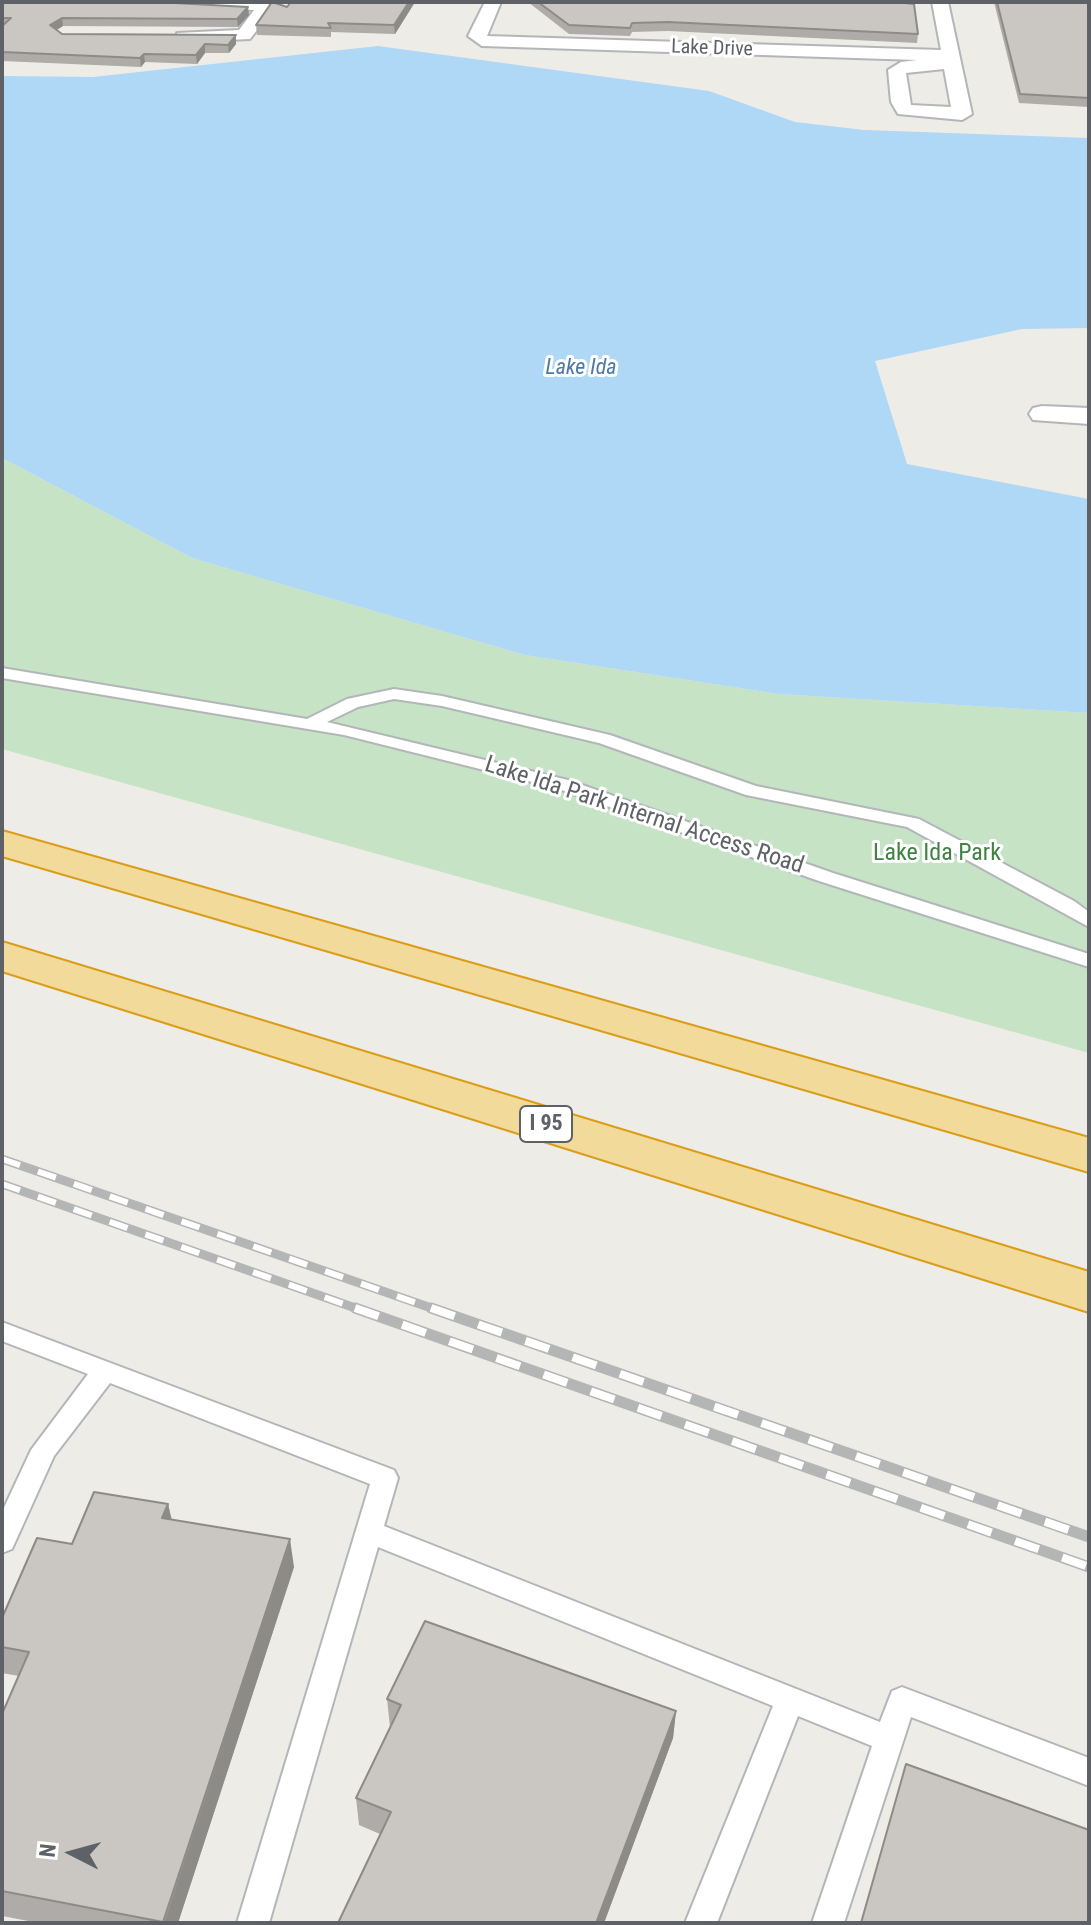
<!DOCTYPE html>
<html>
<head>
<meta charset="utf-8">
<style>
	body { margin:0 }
	#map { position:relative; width:1091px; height:1925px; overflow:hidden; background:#eeece6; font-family:"Roboto Condensed",sans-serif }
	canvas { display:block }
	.frame { position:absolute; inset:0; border:4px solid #5e6165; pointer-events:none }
	.north { position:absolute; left:32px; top:1813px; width:80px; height:80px; -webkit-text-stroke:6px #fff; paint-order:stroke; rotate:276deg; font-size:22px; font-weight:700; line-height:32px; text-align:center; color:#5e6165 }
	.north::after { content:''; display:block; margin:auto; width:28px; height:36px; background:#5e6165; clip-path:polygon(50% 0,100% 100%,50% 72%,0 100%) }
</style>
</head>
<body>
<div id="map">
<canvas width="1091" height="1925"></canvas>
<div class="frame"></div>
<div class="north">N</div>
</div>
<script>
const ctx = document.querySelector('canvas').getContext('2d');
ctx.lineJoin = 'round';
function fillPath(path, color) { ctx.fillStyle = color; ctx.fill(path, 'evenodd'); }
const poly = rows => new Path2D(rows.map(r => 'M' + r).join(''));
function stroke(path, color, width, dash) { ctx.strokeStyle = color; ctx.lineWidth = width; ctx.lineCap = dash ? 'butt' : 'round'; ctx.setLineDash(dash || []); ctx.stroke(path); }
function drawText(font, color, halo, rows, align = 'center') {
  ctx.font = font + ' "Roboto Condensed",sans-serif'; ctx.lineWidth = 6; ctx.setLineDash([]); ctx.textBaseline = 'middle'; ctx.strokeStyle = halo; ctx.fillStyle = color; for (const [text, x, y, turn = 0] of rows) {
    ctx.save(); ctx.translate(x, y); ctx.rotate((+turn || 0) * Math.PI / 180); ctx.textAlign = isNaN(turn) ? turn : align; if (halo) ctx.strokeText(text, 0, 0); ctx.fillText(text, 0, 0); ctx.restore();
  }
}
const green = poly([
	[2,458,192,558,525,655,779,694,1089,713,1089,1053,2,749]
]);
const water = poly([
	[378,46,709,91,795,122,864,130,1089,138,1089,328,1022,329,875,361,907,464,1089,499,1089,713,779,694,525,655,192,558,2,458,2,76,93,77]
]);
const service = poly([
	[2,668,307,719,347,699,394,689,442,696,610,735,756,786,919,819,1074,901,1089,912,1089,927,907,827,746,795,599,743,442,706,394,699,358,707,327,722,568,780,833,873,1089,954,1089,967,819,881,556,788,344,735,2,678,2,668],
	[2,1322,394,1470,398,1478,384,1526,880,1722,892,1691,902,1687,1089,1758,1089,1786,911,1717,844,1923,812,1923,872,1746,798,1716,717,1923,685,1923,773,1706,378,1547,269,1923,237,1923,370,1484,110,1383,54,1456,12,1549,2,1553,2,1512,31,1450,88,1374,2,1341,2,1322]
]);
const minor = poly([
	[148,2,268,2,271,12,250,39,183,42,177,41,177,33,239,30,254,10,156,7,148,2],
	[485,2,501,2,487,36,941,50,932,2,948,2,972,114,962,120,898,114,891,102,888,70,901,62,917,60,482,46,468,36,485,2],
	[944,69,951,107,911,105,906,73,944,69],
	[1042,406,1089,408,1089,424,1033,420,1029,414,1033,408,1042,406]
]);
const motorway = poly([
	[2,831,1089,1138,1089,1172,2,856,2,831],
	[2,942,1089,1272,1089,1312,2,971,2,942]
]);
const railFar1 = poly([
	[2,1159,437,1310],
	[2,1184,361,1310]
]);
const rail = poly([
	[355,1308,1089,1567],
	[431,1308,1089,1537]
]);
const wall = poly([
	[2,2,248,7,249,15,238,27,63,26,57,30,62,34,236,35,236,44,229,53,205,53,197,64,145,62,141,67,2,61],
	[291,2,415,2,395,34,331,32,331,37,257,35,256,25,287,7],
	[528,2,896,2,918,34,917,43,668,31,632,32,630,36,569,34],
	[994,2,1089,2,1089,107,1019,103],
	[168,1504,172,1520,294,1567,178,1923,39,1923,2,1916,2,1714,19,1676,2,1673,2,1618,72,1544],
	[387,1699,676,1711,673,1738,604,1923,338,1923,380,1834,359,1825,356,1798,390,1727]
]);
const shadedWall = poly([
	[409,2,415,2,395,34,394,25],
	[248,7,249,15,238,27,237,19],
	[62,18,63,26,51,33,50,25],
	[236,35,236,44,229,53,228,45],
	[205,44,205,53,197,64,196,55],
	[144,54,145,62,141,67,140,58],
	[168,1504,174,1532,162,1518],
	[290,1539,294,1567,178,1923,164,1923],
	[676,1711,673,1738,604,1923,596,1923]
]);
const building = poly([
	[2,2,156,2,248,7,237,19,62,18,50,25,62,34,236,35,228,45,205,44,196,55,144,54,140,58,2,52,2,26,11,18,2,18,2,2],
	[272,2,287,7,291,2,409,2,394,25,328,23,331,28,256,25,272,2],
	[538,2,896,2,914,4,918,34,668,22,632,23,630,28,569,25,538,2],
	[997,2,1089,2,1089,98,1020,94,997,2],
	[94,1492,168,1504,162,1518,290,1539,163,1922,2,1891,2,1714,29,1652,2,1647,2,1618,37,1538,72,1544,94,1492],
	[425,1621,676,1711,596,1923,338,1923,391,1812,356,1798,401,1705,387,1699,425,1621],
	[906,1764,1089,1830,1089,1923,861,1923,906,1764]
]);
const farStreetnames = [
	["Lake Drive",712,49,2]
];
const farWaternames = [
	["Lake Ida",581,368]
];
const shields = [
	[546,1124,52]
];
const shieldNames = [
	["I 95",546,1124]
];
const streetNames = [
	["Lake Ida Park Internal Access Road",644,816,18]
];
const parkNames = [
	["Lake Ida Park",937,854]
];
fillPath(green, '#c6e3c5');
fillPath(water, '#afd7f6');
stroke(service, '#b3b6b9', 4);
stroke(minor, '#b3b6b9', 4);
stroke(motorway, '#db9d19', 4);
fillPath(service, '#fff');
fillPath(minor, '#fff');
fillPath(motorway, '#f1da9a');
stroke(railFar1, '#b4b5b5', 9);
stroke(rail, '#b4b5b5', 11);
stroke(railFar1, '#fff', 6, [19]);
stroke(rail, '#fff', 8, [25]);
fillPath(wall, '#aeaba8');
fillPath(shadedWall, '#8d8b88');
fillPath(building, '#cac7c3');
stroke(building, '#8d8b88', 2);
drawText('20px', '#5e6165', '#fff', farStreetnames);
drawText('italic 22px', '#4c79a6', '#fff', farWaternames);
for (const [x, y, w] of shields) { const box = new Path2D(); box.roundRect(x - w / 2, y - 18, w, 36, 6); ctx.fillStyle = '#fff'; ctx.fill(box); stroke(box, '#5e6165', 2); }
drawText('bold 22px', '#5e6165', null, shieldNames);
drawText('24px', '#5e6165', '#fff', streetNames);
drawText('24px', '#3f8242', '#fff', parkNames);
</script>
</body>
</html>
